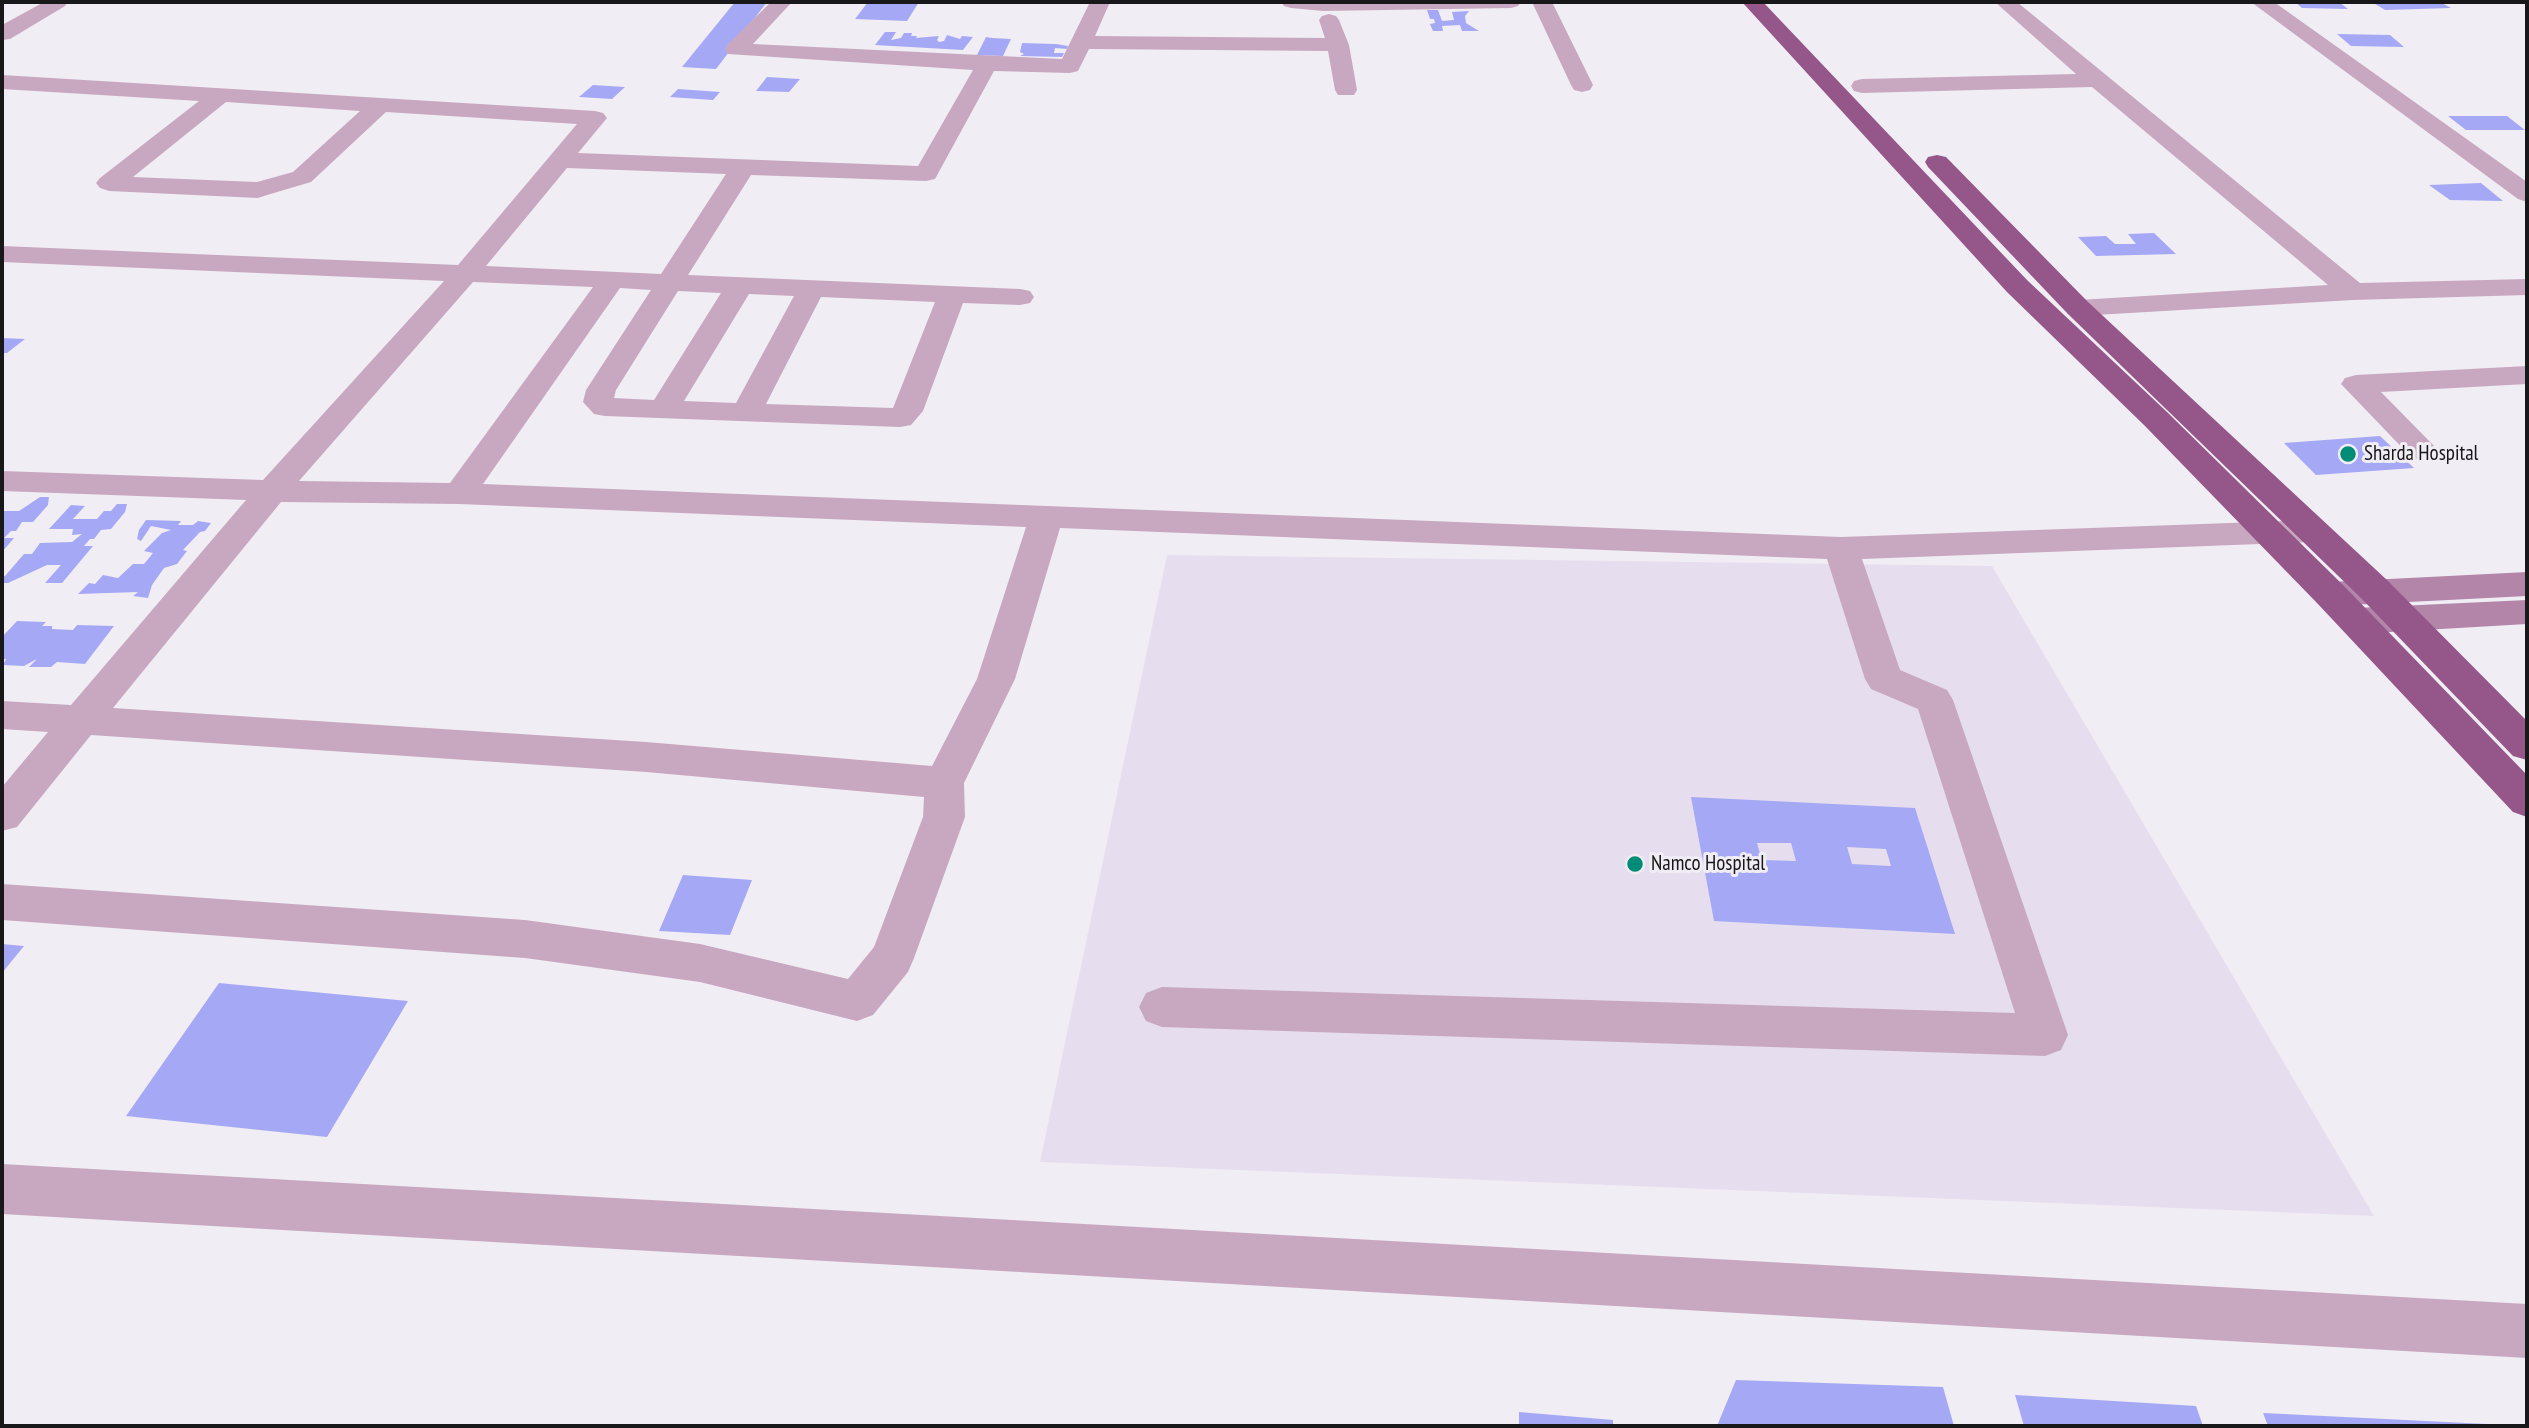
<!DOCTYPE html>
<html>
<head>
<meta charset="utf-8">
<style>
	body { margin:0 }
	#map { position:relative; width:2529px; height:1428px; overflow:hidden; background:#f1edf5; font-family:"PT Sans Narrow",sans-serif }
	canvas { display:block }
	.frame { position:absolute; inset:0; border:4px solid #181719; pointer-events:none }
</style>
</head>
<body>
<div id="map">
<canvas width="2529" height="1428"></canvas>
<div class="frame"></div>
</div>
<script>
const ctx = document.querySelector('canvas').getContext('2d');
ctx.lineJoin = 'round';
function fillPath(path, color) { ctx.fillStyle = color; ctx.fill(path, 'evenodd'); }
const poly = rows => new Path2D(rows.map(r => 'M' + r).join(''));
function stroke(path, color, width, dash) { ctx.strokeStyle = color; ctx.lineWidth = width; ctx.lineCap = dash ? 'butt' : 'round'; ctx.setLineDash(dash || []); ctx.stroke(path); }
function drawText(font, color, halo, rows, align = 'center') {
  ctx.font = font + ' "PT Sans Narrow",sans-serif'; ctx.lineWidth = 6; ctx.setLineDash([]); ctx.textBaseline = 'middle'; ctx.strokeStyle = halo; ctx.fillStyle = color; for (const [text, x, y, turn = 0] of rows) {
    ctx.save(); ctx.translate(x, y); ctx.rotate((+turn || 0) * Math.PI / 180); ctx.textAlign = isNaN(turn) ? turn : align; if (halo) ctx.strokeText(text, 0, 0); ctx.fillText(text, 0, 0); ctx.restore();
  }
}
const built = poly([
	[1167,555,1992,566,2374,1216,1040,1162]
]);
const building = poly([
	[735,2,767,2,716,69,682,67],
	[868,2,919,2,907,21,855,19],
	[2295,2,2339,2,2348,9,2302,8],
	[2372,2,2440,2,2451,8,2385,10],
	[1427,10,1438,10,1442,21,1454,20,1452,12,1469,11,1465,16,1466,23,1479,31,1462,31,1460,25,1442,26,1443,31,1433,31,1430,24,1435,23,1434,19,1430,19],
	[885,32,896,32,891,40,901,38,904,33,912,33,911,36,917,36,916,38,939,36,937,40,939,42,944,41,947,35,960,39,962,36,973,37,963,50,875,45],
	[2337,34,2390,35,2404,47,2351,46],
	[986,37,992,38,1011,39,1003,56,977,55],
	[1022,43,1056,44,1068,46,1067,49,1055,48,1054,53,1064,53,1062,57,1020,56,1024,54,1020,52],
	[767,77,800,79,789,92,756,91],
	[593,85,625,87,612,99,579,97],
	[678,89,720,92,713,100,670,97],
	[2448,116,2507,116,2525,130,2466,130],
	[2481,183,2503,201,2450,200,2429,185],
	[2154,233,2176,254,2096,256,2078,237,2106,236,2115,244,2136,244,2128,234],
	[2,338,25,339,7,353,2,353],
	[2380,436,2414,468,2316,475,2284,443],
	[40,497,49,497,48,505,33,522,22,522,16,531,11,531,4,538,14,538,2,552,2,511,19,511],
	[117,504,127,504,125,512,111,529,101,530,94,539,90,539,84,546,93,546,62,583,45,583,61,565,47,565,8,583,2,583,2,576,5,576,24,554,32,554,40,543,72,542,82,534,72,535,73,529,49,529,71,505,85,506,73,519,97,519,104,511,111,511],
	[146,520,181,521,178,525,193,525,198,521,211,523,205,531,200,532,183,550,187,551,177,564,164,568,152,585,148,598,133,596,138,592,78,594,89,583,95,584,103,575,118,578,133,564,144,564,153,553,144,551,162,533,171,530,151,526,141,541,137,539,139,530],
	[17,621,46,622,42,626,52,626,52,629,73,630,77,625,114,626,85,664,57,662,51,667,29,667,37,659,24,666,3,665,6,659,2,659,2,637],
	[1691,797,1915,808,1955,934,1714,921],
	[1757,843,1791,843,1796,861,1762,860],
	[1847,847,1886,849,1891,866,1852,864],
	[683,875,752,880,730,935,659,931],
	[2,944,24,946,2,973],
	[219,983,408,1001,327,1137,126,1116],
	[1736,1380,1943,1387,1954,1426,1717,1426],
	[2015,1395,2196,1406,2203,1426,2024,1426],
	[1519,1412,1613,1420,1613,1426,1519,1426],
	[2263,1413,2487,1424,2486,1426,2268,1426]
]);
const street = poly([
	[44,2,68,2,65,6,10,39,2,40,2,25,44,2],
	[771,2,792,2,753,44,1062,59,1090,2,1110,2,1095,36,1325,38,1319,20,1322,16,1329,14,1336,16,1339,20,1349,45,1357,90,1354,95,1338,95,1335,90,1328,51,1089,49,1078,71,1070,73,994,71,935,179,926,181,751,175,688,275,1020,289,1030,291,1034,297,1030,303,1020,305,963,303,923,411,911,425,900,427,605,416,594,414,583,402,586,390,651,290,620,288,483,484,1841,537,2313,520,2325,523,2330,531,2325,539,2313,542,1862,559,1900,670,1947,690,1953,700,2068,1035,2061,1050,2045,1056,1162,1027,1146,1021,1139,1007,1146,993,1162,987,2015,1013,1918,709,1871,689,1865,679,1827,559,1060,528,1015,679,964,783,965,817,914,958,908,972,873,1015,857,1021,700,982,525,958,2,920,2,884,525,920,700,944,848,979,874,947,923,817,924,797,646,772,91,735,17,827,2,831,2,787,48,732,2,729,2,701,71,705,246,500,2,491,2,471,263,480,444,281,2,262,2,246,458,265,577,124,386,112,311,182,267,195,258,198,109,191,100,188,96,183,100,178,199,101,2,89,2,75,595,111,603,113,607,118,578,153,918,166,973,70,728,54,725,49,728,44,771,2],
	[226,102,360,111,293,172,257,182,133,177,226,102],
	[567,168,726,174,661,274,486,266,567,168],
	[473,282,593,287,450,483,299,481,473,282],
	[678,291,721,293,654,400,614,398,616,390,678,291],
	[749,294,794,296,736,403,684,401,749,294],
	[821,297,935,302,893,408,766,404,821,297],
	[281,502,459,504,1026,527,977,679,932,766,646,742,113,708,281,502],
	[1281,2,1521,2,1518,6,1511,8,1323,11,1291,8,1284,6,1281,2],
	[1532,2,1552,2,1593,85,1590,90,1582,92,1574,90,1571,85,1532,2],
	[1995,2,2017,2,2360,283,2527,279,2527,295,2353,300,2078,316,2068,314,2064,308,2068,302,2078,300,2328,285,2092,87,1862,93,1854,91,1851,86,1854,81,1862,79,2076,74,1995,2],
	[2251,2,2274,2,2527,182,2527,202,2518,199,2251,2],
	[2527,366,2527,384,2381,392,2439,451,2434,458,2423,461,2412,458,2341,384,2345,378,2356,375,2527,366],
	[2,1164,2527,1304,2527,1358,2,1214,2,1164]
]);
const secondary = poly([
	[2527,572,2527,596,2330,606,2317,603,2312,594,2317,585,2330,582,2527,572],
	[2527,600,2527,624,2356,634,2343,630,2338,621,2343,612,2356,608,2527,600]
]);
const highway = poly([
	[1742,2,1763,2,2027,280,2167,412,2343,585,2527,775,2527,817,2513,812,2317,603,2145,426,2007,292,1742,2],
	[1937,155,1946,157,2088,302,2388,581,2527,721,2527,760,2513,756,2362,599,2068,314,1928,167,1925,162,1928,157,1937,155]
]);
const markers = [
	[2348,454,9,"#008c75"],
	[1635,864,9,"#008c75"]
];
const poiNames = [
	["Sharda Hospital",2364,454],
	["Namco Hospital",1651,864]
];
fillPath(built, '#e6deee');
fillPath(building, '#a5a8f4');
fillPath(street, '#c8a8c0');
fillPath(secondary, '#b386a9');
fillPath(highway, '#955689');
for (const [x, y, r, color] of markers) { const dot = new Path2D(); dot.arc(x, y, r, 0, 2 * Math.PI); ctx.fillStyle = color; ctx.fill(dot); stroke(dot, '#f1edf5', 2.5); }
drawText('21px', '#181719', '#f1edf5', poiNames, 'left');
</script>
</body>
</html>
